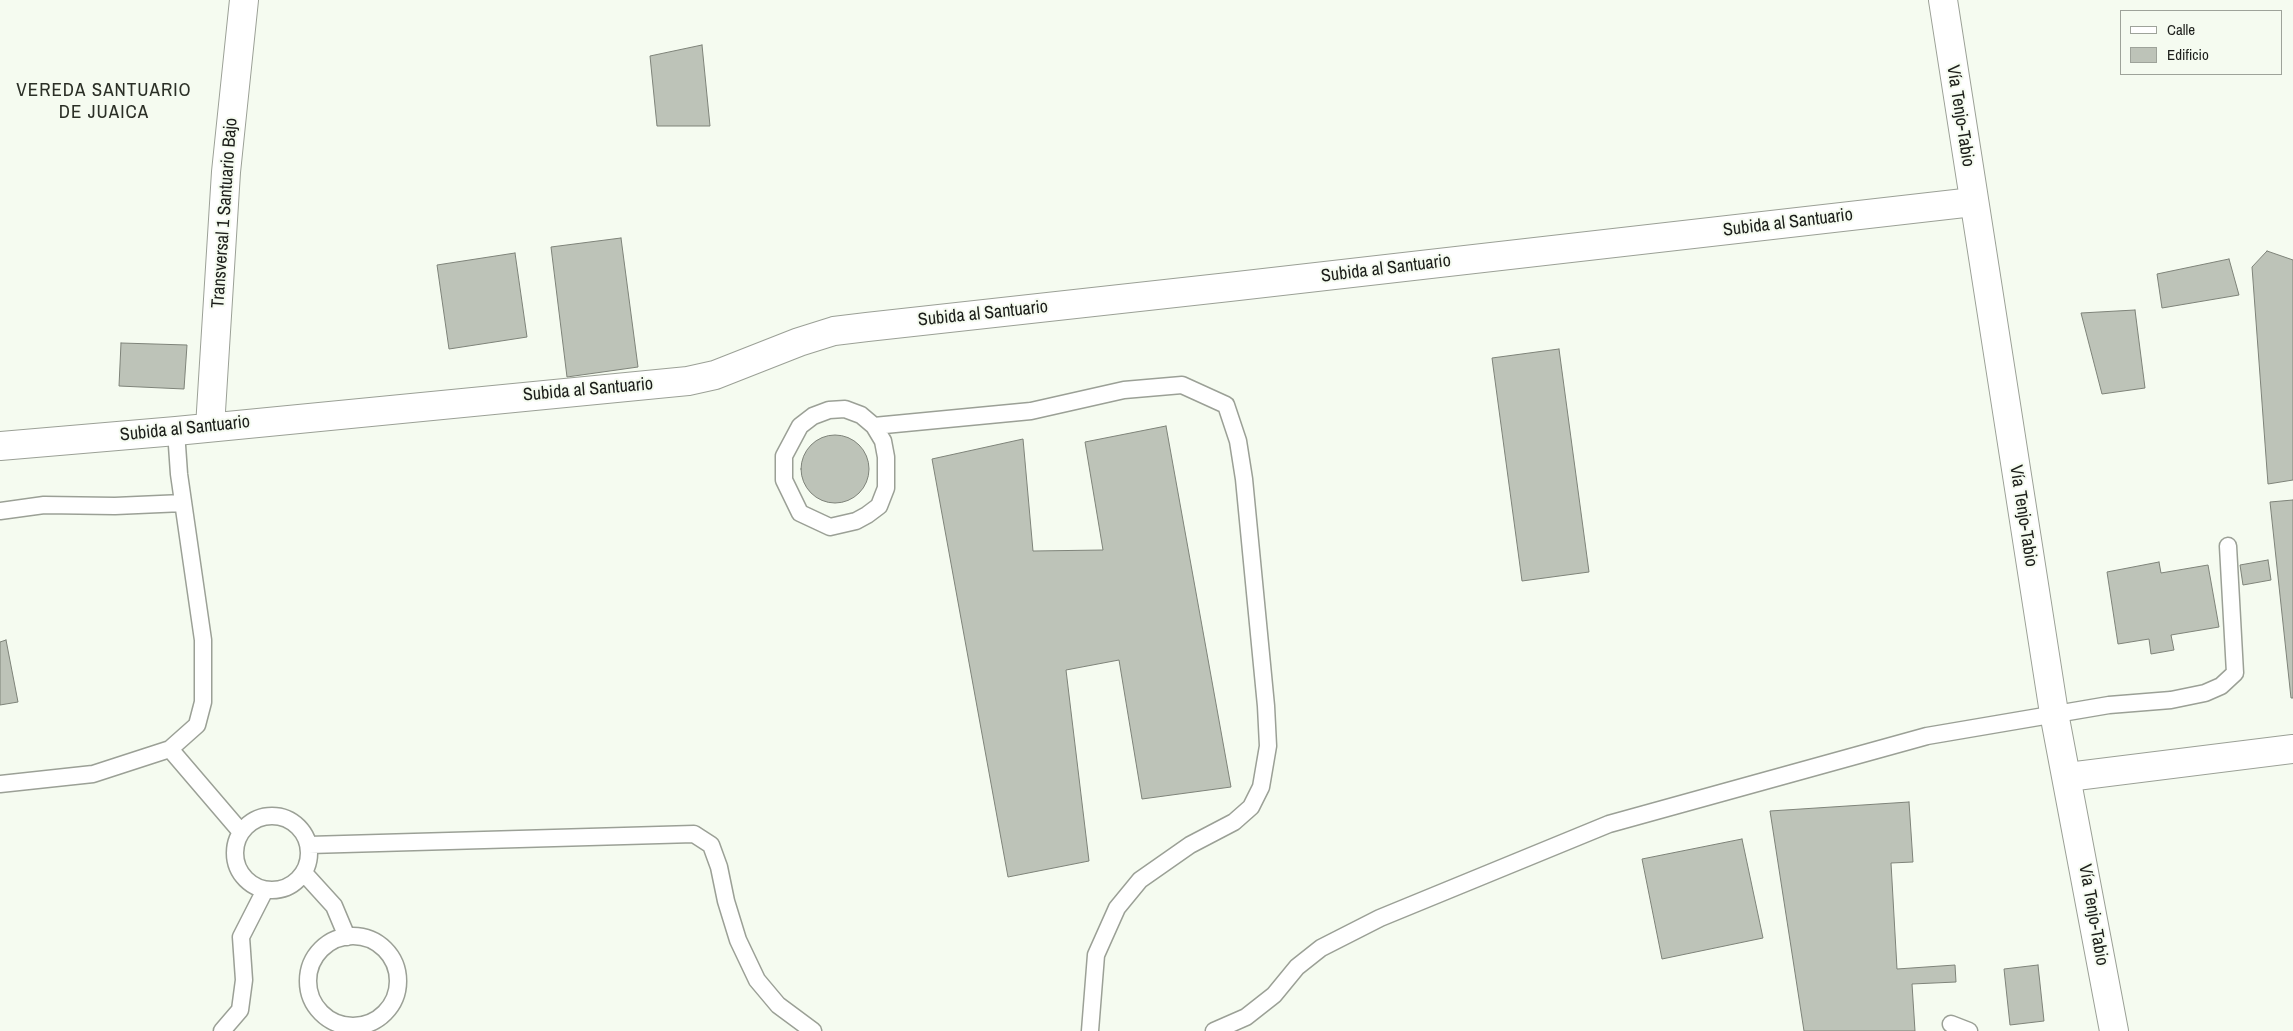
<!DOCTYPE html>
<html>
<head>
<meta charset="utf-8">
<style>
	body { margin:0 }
	#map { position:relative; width:2293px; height:1031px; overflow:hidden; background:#f5fbf0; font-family:"Archivo Narrow",sans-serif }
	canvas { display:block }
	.legend { position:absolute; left:2120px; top:10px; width:162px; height:65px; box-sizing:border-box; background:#f5fbf0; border:1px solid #9ea39a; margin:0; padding:6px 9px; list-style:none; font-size:15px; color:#1c1e1a }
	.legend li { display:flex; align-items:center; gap:10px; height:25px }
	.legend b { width:25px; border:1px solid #9ea39a }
</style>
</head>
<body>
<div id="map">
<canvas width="2293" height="1031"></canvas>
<ul class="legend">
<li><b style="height:6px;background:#fff"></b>Calle</li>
<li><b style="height:14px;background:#bdc3b8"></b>Edificio</li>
</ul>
</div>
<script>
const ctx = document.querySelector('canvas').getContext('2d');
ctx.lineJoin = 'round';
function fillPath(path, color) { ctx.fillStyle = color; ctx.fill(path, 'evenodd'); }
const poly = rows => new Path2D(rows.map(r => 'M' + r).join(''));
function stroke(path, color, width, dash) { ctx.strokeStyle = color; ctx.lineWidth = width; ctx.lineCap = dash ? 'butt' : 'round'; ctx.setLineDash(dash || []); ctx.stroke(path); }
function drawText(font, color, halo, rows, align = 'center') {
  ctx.font = font + ' "Archivo Narrow",sans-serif'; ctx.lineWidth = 4; ctx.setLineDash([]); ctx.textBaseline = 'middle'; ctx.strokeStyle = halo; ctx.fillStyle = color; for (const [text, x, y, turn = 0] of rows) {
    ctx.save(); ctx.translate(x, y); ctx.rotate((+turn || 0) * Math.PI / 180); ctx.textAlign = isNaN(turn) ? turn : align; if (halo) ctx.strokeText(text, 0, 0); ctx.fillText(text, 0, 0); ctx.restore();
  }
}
const building = poly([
	[702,45,710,126,657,126,650,56,702,45],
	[621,238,638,367,567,377,551,247,621,238],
	[2267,251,2293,260,2293,480,2268,484,2252,267,2267,251],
	[515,253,527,337,449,349,437,265,515,253],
	[2229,259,2239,295,2162,308,2157,274,2229,259],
	[2135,310,2145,388,2102,394,2081,313,2135,310],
	[121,343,187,345,184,389,119,386,121,343],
	[1559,349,1589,572,1522,581,1492,358,1559,349],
	[1166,426,1231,787,1142,799,1119,660,1066,670,1089,861,1008,877,932,459,1023,439,1033,551,1103,550,1085,442,1166,426],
	'801 469a34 34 0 1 1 68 0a34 34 0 1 1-68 0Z',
	[2293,500,2293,698,2291,698,2270,502,2293,500],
	[2268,560,2271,580,2243,585,2240,565,2268,560],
	[2159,562,2161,573,2208,565,2219,627,2171,635,2174,650,2151,654,2149,639,2118,644,2107,572,2159,562],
	[6,640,18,702,0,705,0,642,6,640],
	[1909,802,1913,862,1891,863,1897,969,1955,965,1956,982,1912,984,1915,1031,1804,1031,1770,811,1909,802],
	[1742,839,1763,938,1662,959,1642,859,1742,839],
	[2038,965,2044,1021,2010,1025,2004,969,2038,965]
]);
const service = poly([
	[845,409,861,415,874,426,883,441,886,457,886,488,879,506,867,515,856,521,830,527,800,513,784,480,784,456,800,426,813,416,829,410,845,409],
	[874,426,1031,411,1124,390,1182,385,1226,405,1238,441,1244,479,1266,706,1268,746,1261,787,1251,807,1234,822,1190,845,1140,880,1117,908,1096,955,1090,1031],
	[0,511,44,505,115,506,183,503],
	[170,749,241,832],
	[0,784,93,774,170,749,197,725,203,702,203,640,179,474,176,431],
	'235 853a37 37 0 1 1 74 0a37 37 0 1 1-74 0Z',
	[309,845,694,834,711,845,719,867,726,901,738,940,757,980,778,1005,813,1031],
	[304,873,334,906,347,937],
	'308 981a45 45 0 1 1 90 0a45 45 0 1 1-90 0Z',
	[1951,1024,1969,1031],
	[222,1031,240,1010,244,980,241,937,265,890],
	[1214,1031,1246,1017,1274,995,1297,967,1321,948,1380,918,1609,824,1927,736,2109,705,2171,700,2205,693,2221,686,2235,673,2228,546]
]);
const minor = poly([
	[210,427,226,172,244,0],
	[0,446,176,431,688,381,715,375,799,342,834,331,867,327,1229,287,1973,202],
	[2068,777,2293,749]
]);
const secondary = poly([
	[1943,0,2054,713,2114,1031]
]);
const streetNames = [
	["Vía Tenjo-Tabio",1960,116,81],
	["Transversal 1 Santuario Bajo",225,213,-86],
	["Subida al Santuario",1788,223,-7],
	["Subida al Santuario",1386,269,-7],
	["Subida al Santuario",983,314,-6],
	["Subida al Santuario",588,390,-5],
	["Subida al Santuario",185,429,-6],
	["Vía Tenjo-Tabio",2023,516,81],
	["Vía Tenjo-Tabio",2093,915,80]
];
const neighbourhoodNames = [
	["VEREDA SANTUARIO",104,91],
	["DE JUAICA",104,113]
];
fillPath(building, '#bdc3b8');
stroke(building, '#7e8379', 1);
stroke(service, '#9ba096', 19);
stroke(minor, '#9ba096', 30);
stroke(secondary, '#9ba096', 30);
stroke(service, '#fff', 16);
stroke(minor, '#fff', 28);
stroke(secondary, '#fff', 28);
drawText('18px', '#1c1e1a', '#f5fbf0', streetNames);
ctx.letterSpacing = '1px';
drawText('19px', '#2b2f26', '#f5fbf0', neighbourhoodNames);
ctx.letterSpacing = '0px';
</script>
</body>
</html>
